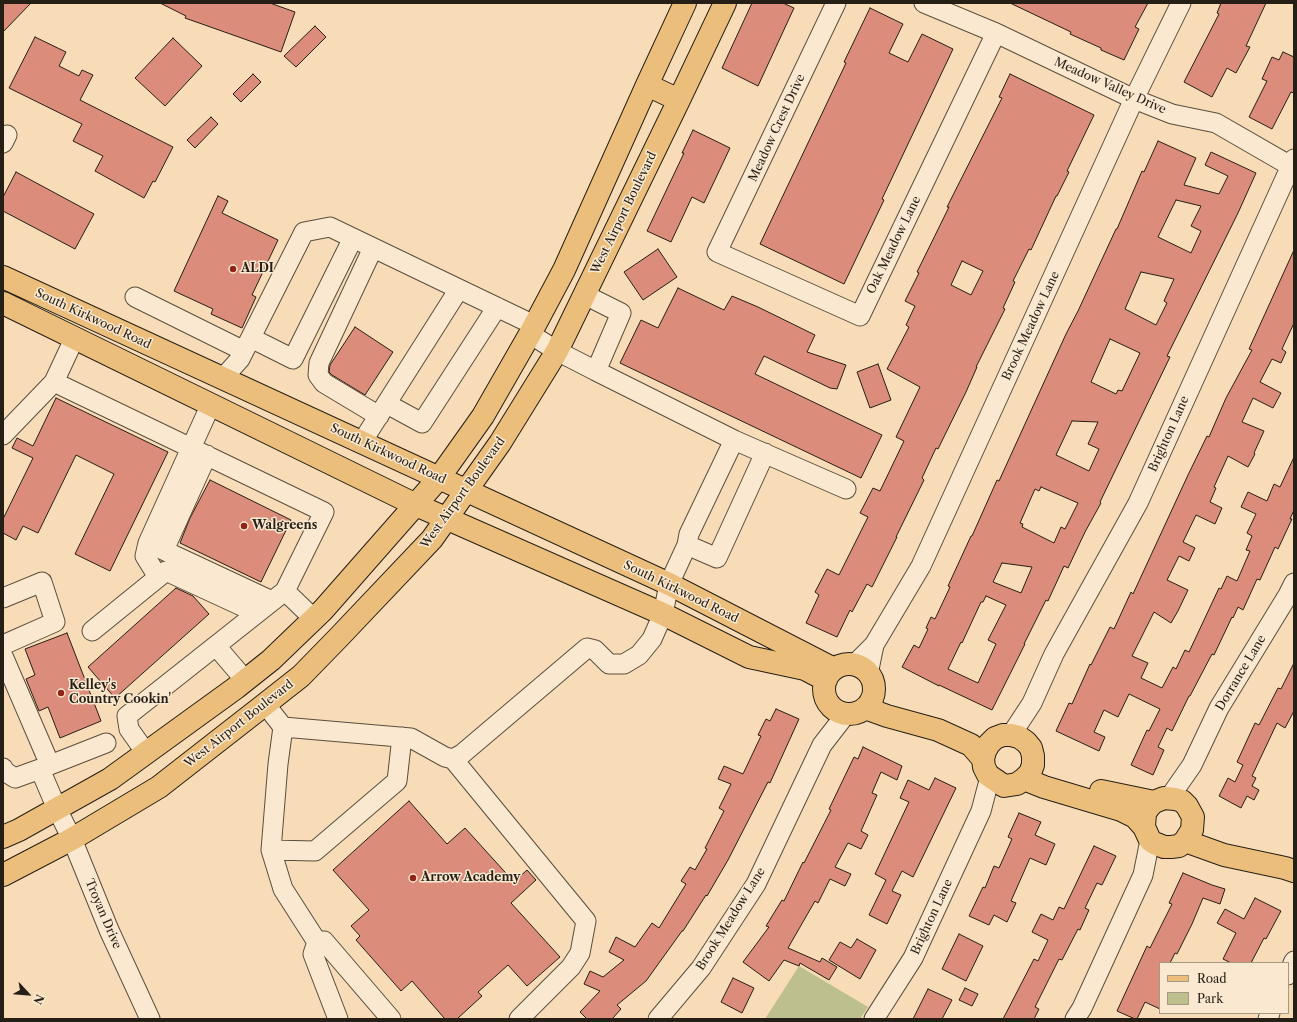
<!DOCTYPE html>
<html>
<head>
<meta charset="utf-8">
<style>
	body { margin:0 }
	#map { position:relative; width:1297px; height:1022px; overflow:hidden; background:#f7dcb7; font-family:"Libre Caslon Text",serif }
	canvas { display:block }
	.frame { position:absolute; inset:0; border:4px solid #261f15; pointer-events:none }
	.legend { position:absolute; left:1159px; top:962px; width:130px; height:52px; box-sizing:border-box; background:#fae8d0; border:1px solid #a59885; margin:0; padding:5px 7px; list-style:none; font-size:12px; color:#261f15 }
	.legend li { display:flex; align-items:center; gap:8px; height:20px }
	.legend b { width:20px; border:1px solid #a59885 }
	.north { position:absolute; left:8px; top:974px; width:40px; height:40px; -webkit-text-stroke:3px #fae8d0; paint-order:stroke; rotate:116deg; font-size:11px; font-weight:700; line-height:16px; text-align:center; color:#261f15 }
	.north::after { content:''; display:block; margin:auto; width:14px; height:18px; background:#261f15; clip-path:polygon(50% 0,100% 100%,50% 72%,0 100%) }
</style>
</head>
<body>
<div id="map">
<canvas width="1297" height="1022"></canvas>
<div class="frame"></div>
<ul class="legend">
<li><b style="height:5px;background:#ecbe7c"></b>Road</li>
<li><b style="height:11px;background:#bdc08e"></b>Park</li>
</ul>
<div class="north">N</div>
</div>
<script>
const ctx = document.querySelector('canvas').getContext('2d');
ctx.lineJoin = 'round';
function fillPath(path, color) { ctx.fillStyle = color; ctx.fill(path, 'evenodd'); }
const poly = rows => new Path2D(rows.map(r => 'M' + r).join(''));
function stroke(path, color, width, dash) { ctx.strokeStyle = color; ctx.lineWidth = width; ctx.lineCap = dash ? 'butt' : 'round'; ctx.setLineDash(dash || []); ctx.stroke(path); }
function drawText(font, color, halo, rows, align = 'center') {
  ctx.font = font + ' "Libre Caslon Text",serif'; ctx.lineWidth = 3; ctx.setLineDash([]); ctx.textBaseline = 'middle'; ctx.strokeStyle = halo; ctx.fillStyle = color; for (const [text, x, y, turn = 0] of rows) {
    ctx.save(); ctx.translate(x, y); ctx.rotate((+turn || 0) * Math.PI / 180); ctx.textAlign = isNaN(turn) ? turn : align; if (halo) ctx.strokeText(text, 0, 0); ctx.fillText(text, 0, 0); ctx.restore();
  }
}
const green = poly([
	[799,966,868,1007,860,1019,765,1019]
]);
const building = poly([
	[3,3,31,3,3,32,3,3],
	[160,3,270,3,295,12,281,52,185,18,186,16,160,3],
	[752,3,783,3,794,8,758,86,722,68,752,3],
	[1010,3,1148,3,1135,27,1139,29,1124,60,1101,50,1101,48,1070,34,1071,32,1010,3],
	[1221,3,1266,3,1246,46,1250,47,1236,73,1227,68,1212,97,1184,82,1219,14,1217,13,1221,3],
	[870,8,903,24,889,53,908,62,922,34,953,49,882,199,884,200,844,284,760,244,846,63,844,62,870,8],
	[315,26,326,37,296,67,284,56,315,26],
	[35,37,66,52,59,66,79,76,82,70,93,75,80,100,173,147,155,182,153,181,144,198,95,171,103,156,73,141,82,124,9,88,35,37],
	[173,38,202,66,165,106,135,78,173,38],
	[1283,52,1294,57,1294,93,1291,92,1272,129,1249,117,1267,81,1262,79,1272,57,1279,60,1283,52],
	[253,74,261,82,241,102,233,94,253,74],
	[1010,74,1094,115,1067,171,1069,172,1057,196,1056,196,1031,250,1029,249,1013,281,1015,282,1003,308,1005,309,976,367,977,367,966,392,938,449,936,448,922,478,924,480,896,537,897,537,872,587,867,584,852,612,850,610,837,637,806,623,819,595,815,592,827,569,839,575,868,517,860,513,873,488,880,491,904,441,896,437,920,387,887,369,909,327,906,325,915,306,905,301,919,273,917,272,949,207,947,207,1002,98,999,97,1010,74],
	[962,261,983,271,971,295,951,285,962,261],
	[211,117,218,124,195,148,187,140,211,117],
	[693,130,730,148,704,203,692,197,671,242,647,231,684,153,682,153,693,130],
	[1158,141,1196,158,1184,185,1219,194,1228,176,1205,165,1211,152,1256,173,1238,213,1167,356,1170,357,1100,502,1101,503,1085,532,1068,568,1064,566,1048,601,1046,600,1024,644,1025,644,992,710,939,685,939,686,902,667,914,645,919,648,928,629,926,628,931,617,935,619,950,587,948,586,971,536,972,536,997,480,999,481,1066,334,1078,311,1116,229,1117,229,1142,171,1144,172,1158,141],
	[1176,200,1201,206,1191,226,1201,231,1191,253,1158,237,1176,200],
	[1141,272,1174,279,1164,301,1167,303,1156,325,1125,309,1141,272],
	[1110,339,1140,353,1122,391,1118,390,1116,394,1091,382,1110,339],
	[1072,421,1098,422,1088,444,1099,449,1089,471,1056,455,1072,421],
	[1041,487,1078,503,1065,529,1061,527,1054,543,1022,527,1023,524,1020,523,1035,489,1039,491,1041,487],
	[1002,563,1032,567,1021,593,993,582,1002,563],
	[986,596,1006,605,988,640,996,644,978,683,948,669,961,642,962,643,981,602,983,602,986,596],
	[16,172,94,214,75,249,3,211,3,197,16,172],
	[218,196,228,201,222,213,278,240,252,295,256,297,242,328,211,314,213,309,174,291,218,196],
	[658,249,677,277,643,300,624,272,658,249],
	[1294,250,1294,323,1282,349,1286,352,1281,363,1272,359,1260,382,1281,393,1273,408,1253,398,1242,422,1264,431,1254,453,1255,454,1248,467,1228,456,1214,487,1216,488,1210,502,1222,508,1215,524,1196,515,1183,542,1195,548,1189,561,1179,556,1167,580,1188,590,1178,611,1171,623,1154,612,1132,656,1148,663,1141,678,1162,688,1173,667,1176,669,1185,650,1189,652,1219,588,1221,589,1227,576,1237,581,1250,551,1246,550,1252,536,1247,533,1256,514,1241,507,1248,492,1267,501,1274,484,1280,487,1294,457,1294,510,1290,519,1292,519,1278,549,1275,547,1260,580,1257,579,1243,610,1238,607,1233,618,1232,617,1214,655,1212,654,1190,696,1189,696,1172,731,1167,728,1158,747,1164,750,1153,775,1131,765,1147,730,1149,731,1160,709,1129,694,1118,717,1104,710,1094,732,1105,737,1099,751,1056,731,1069,703,1072,704,1090,664,1091,665,1110,627,1114,629,1131,592,1133,594,1188,475,1207,436,1209,437,1226,398,1252,350,1249,349,1294,250],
	[678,288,724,310,732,296,758,307,815,335,807,352,846,365,837,389,830,388,764,356,755,374,882,435,861,478,620,363,641,320,658,328,678,288],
	[355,327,393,352,365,395,332,375,329,372,330,365,355,327],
	[878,364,891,400,870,408,857,372,878,364],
	[56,398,168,452,110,571,75,554,114,474,76,455,38,533,23,526,16,540,3,533,3,519,33,458,12,448,17,438,33,446,56,398],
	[210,480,291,520,261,582,180,543,190,518,210,480],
	[176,588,193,596,209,614,115,698,88,667,176,588],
	[67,633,101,721,60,738,48,707,39,711,26,679,35,675,25,649,67,633],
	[1294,663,1294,711,1285,728,1277,723,1252,776,1256,778,1252,786,1259,790,1254,800,1247,796,1241,808,1219,796,1228,778,1235,782,1243,765,1237,762,1255,723,1259,725,1278,688,1281,689,1294,663],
	[776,709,799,719,770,783,768,782,728,860,707,896,706,895,683,931,682,931,646,981,617,1005,621,1009,612,1019,587,1019,580,1012,600,991,584,984,590,971,603,977,624,960,609,952,616,937,635,947,652,923,659,928,686,884,681,881,690,867,695,870,707,849,705,848,724,811,719,808,731,784,718,779,724,766,743,774,761,736,758,735,766,719,770,721,776,709],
	[863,747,902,766,897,780,881,772,872,793,877,795,861,831,868,835,861,849,848,843,835,867,851,874,845,886,830,879,818,903,815,901,788,948,820,962,822,958,837,967,829,980,800,963,799,966,784,960,769,981,743,962,769,927,766,926,782,900,784,901,803,862,804,863,831,810,829,809,854,757,858,759,863,747],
	[935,778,956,788,913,877,902,871,892,891,901,895,887,924,869,915,886,880,875,874,909,802,900,798,908,780,929,790,935,778],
	[409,801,447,844,465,828,514,882,527,870,536,880,511,903,560,957,527,986,508,965,478,992,482,996,457,1019,445,1019,412,981,401,991,356,940,360,936,351,926,369,910,333,870,409,801],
	[1019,813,1041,822,1035,835,1055,844,1046,865,1030,858,1011,901,1016,903,1007,922,994,915,989,925,969,916,983,887,985,888,994,866,999,868,1012,839,1008,837,1019,813],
	[1094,846,1116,856,1102,885,1097,883,1085,908,1089,910,1080,930,1078,929,1062,960,1059,959,1035,1007,1039,1009,1034,1019,1003,1019,1034,959,1038,961,1048,940,1032,932,1041,914,1053,920,1059,907,1064,909,1094,846],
	[1183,873,1212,885,1225,889,1220,904,1203,898,1192,924,1177,954,1175,953,1170,963,1160,963,1160,1009,1145,1002,1137,1019,1135,1019,1117,1011,1147,946,1150,948,1172,904,1169,903,1183,873],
	[1255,898,1281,911,1266,939,1264,938,1251,963,1231,963,1223,959,1236,933,1217,923,1225,909,1244,919,1255,898],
	[959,934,983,946,966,981,942,969,959,934],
	[857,939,876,950,860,979,829,960,840,942,851,948,857,939],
	[733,978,754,988,742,1013,721,1002,733,978],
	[965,988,978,994,972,1006,959,1000,965,988],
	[928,989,952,1000,942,1019,913,1019,928,989]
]);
const minor = poly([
	[836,3,717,252,860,316,996,33],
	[924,3,996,33,1134,99,1172,114,1216,123,1294,168],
	[3,143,7,135],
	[373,248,319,363,318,375,324,383,379,416],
	[135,297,244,351],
	[530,334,557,351,596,371,621,313,585,295],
	[251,338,293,359,353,238],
	[223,378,240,359,304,232,330,227,534,325],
	[54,382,324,512,285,591,127,716,129,729,146,753],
	[387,404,422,423,497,307],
	[3,435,54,382,75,337],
	[734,440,846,489],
	[362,442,459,289],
	[148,543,272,601],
	[687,545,717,558,765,453],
	[164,550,207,455],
	[158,577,145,556,148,543,211,404],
	[285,591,314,619],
	[3,598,42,582,55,622,3,645],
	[92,631,166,571,257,613],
	[216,646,245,680],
	[3,656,50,765,106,743],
	[854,665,874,645,921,566,1134,99,1181,3],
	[868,674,874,645],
	[265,704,283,727,411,738,445,757,453,759,462,754,587,648,595,650,609,664,624,664,639,655,652,639,663,614,669,584,687,545,689,534,734,440,596,371],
	[283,727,278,764,271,850,283,889,317,942,313,954,338,1019],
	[1011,735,1032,703,1054,654,1138,503,1294,159],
	[453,759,586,921,580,953,571,967,519,1019],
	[3,768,4,771,15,778,40,769,57,809,72,839,109,930,150,1019],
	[1169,798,1192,765,1219,708,1288,595,1294,583],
	[271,850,315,851,397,781,402,737],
	[317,942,324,941,391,1019],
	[1288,975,1294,961],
	[658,1019,701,968,756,884,822,745,846,714],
	[874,1019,913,958,981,811,990,777],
	[1075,1019,1082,1008,1143,875,1150,840],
	[1268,1019,1270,1013]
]);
const major = poly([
	[647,85,679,100],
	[3,277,669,584,834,669],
	[3,303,416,505,663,614,749,657,805,669,826,680],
	'824 689a25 25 0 1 1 50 0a25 25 0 1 1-50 0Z',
	[865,708,887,716,938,730,971,745,983,759],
	[1003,735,1011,735,1019,737,1026,742,1031,748,1033,756,1033,765,1030,773,1024,779,1017,784,1004,786,988,775,984,767,983,759,985,751,989,744,995,738,1003,735],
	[1024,779,1044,787,1121,810,1135,817,1144,827,1150,840,1154,843,1164,847,1171,847,1179,846,1185,841,1192,830,1193,817,1187,806,1182,801,1175,799,1164,798,1154,802,1149,807,1145,813,1144,827],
	[1101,791,1154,802],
	[3,837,19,830,110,779,237,687,271,660,323,610,439,478,483,416,530,334,564,270,647,85,685,3],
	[1185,841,1224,855,1285,868,1294,871],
	[3,875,72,839,159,787,259,709,301,676,339,637,432,539,500,443,557,351,679,100,725,3]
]);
const markers = [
	[233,269,4,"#8f2418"],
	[244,526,4,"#8f2418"],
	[61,693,4,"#8f2418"],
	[413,878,4,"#8f2418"]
];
const streetNames = [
	["Meadow Valley Drive",1110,86,24],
	["Meadow Crest Drive",777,128,-65],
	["West Airport Boulevard",624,213,-64],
	["Oak Meadow Lane",894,245,-64],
	["South Kirkwood Road",93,319,25],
	["Brook Meadow Lane",1031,326,-65],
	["Brighton Lane",1169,434,-66],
	["South Kirkwood Road",388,454,25],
	["West Airport Boulevard",463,493,-54],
	["South Kirkwood Road",681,592,26],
	["Dorrance Lane",1241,673,-59],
	["West Airport Boulevard",239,724,-38],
	["Troyan Drive",103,914,67],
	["Brighton Lane",932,917,-65],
	["Brook Meadow Lane",731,919,-58]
];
const poiNames = [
	["ALDI",241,269],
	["Walgreens",252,526],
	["Kelley's",69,686],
	["Country Cookin'",69,700],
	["Arrow Academy",421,878]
];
fillPath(green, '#bdc08e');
fillPath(building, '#db8c7a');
stroke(building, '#261f15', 1);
stroke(minor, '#5a4e3e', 21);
stroke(major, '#261f15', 24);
stroke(minor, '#fae8d0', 19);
stroke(major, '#ecbe7c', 22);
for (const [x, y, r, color] of markers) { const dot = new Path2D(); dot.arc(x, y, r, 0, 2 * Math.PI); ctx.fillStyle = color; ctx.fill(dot); stroke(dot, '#fae8d0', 1.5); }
drawText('12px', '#261f15', '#fae8d0', streetNames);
drawText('bold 12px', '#261f15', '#fae8d0', poiNames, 'left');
</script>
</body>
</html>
